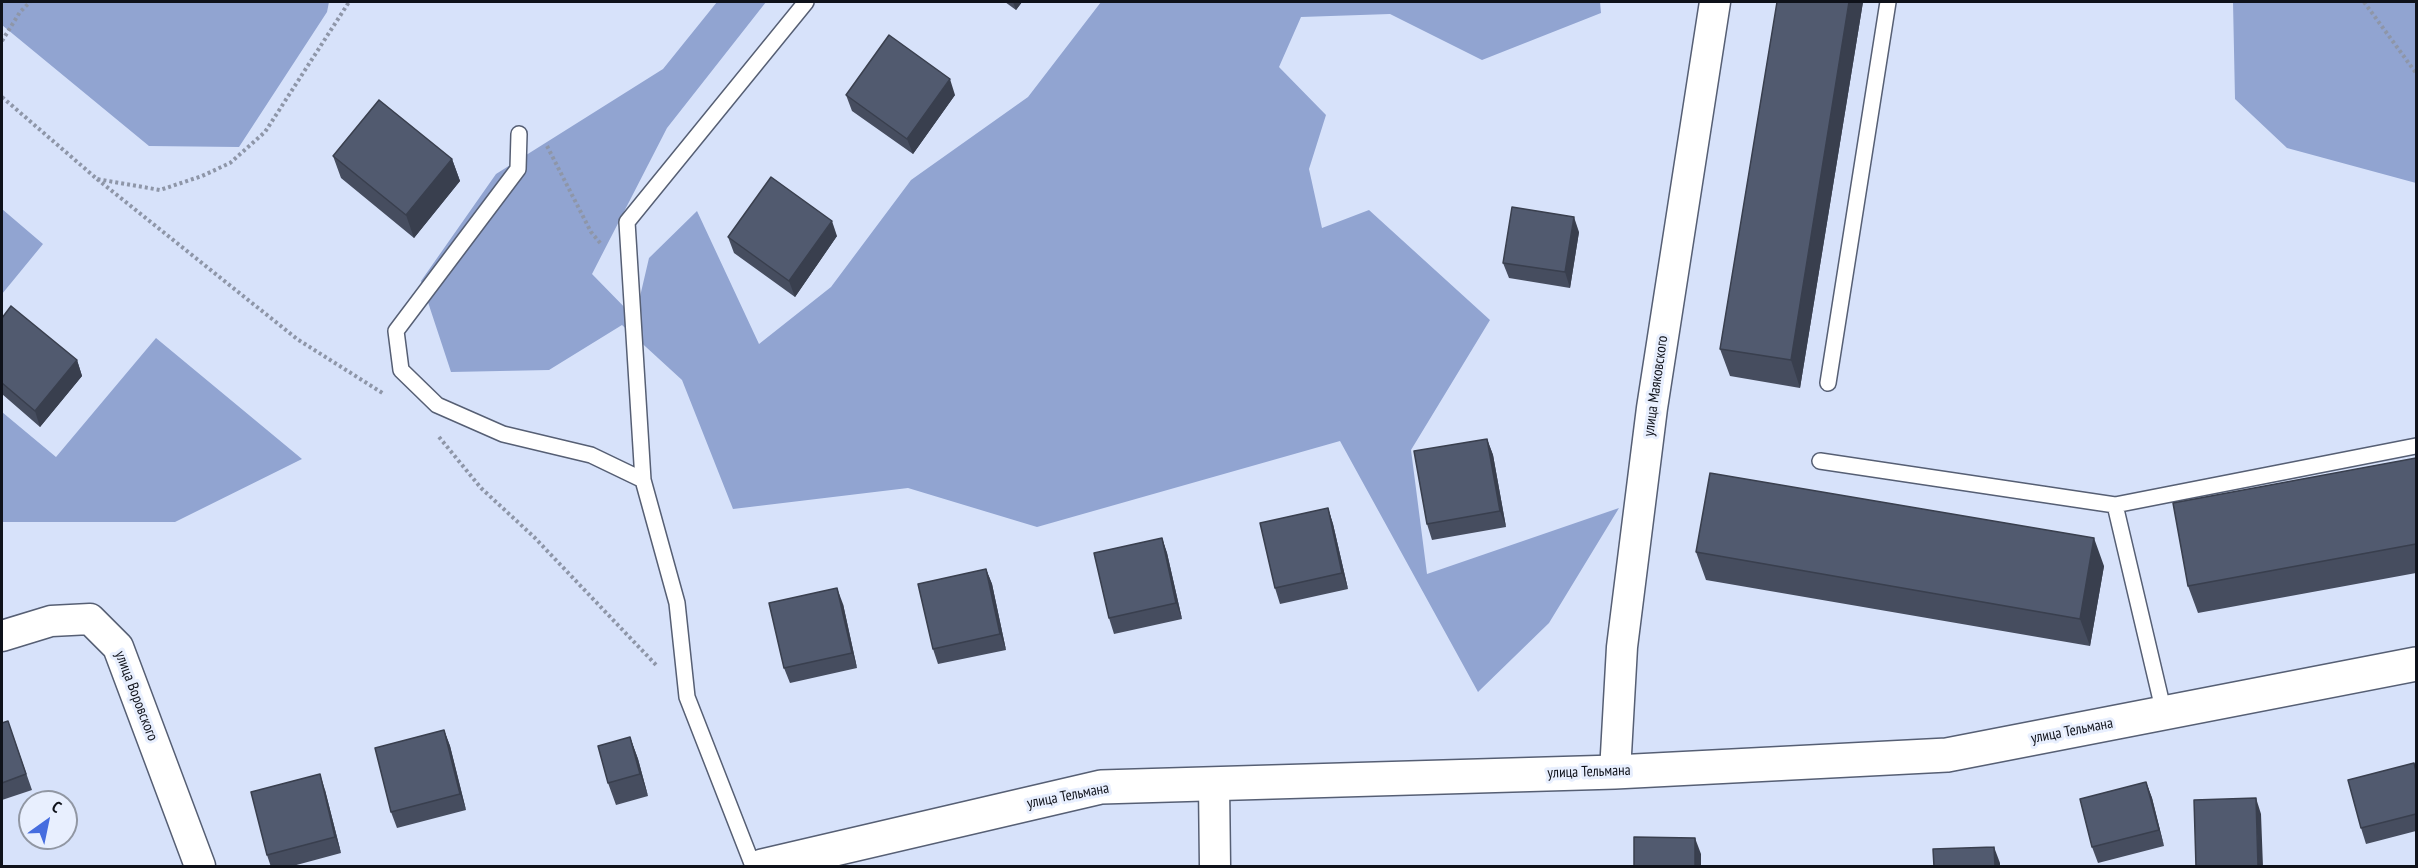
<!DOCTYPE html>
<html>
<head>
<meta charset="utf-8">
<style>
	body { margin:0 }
	#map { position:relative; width:2418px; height:868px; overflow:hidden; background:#d7e2fa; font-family:"PT Sans Narrow",sans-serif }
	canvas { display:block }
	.frame { position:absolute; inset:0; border:3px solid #0f121a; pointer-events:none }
	.north { position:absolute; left:18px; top:790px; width:60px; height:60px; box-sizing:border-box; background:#e8effe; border:2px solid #9197a3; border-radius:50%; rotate:33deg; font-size:16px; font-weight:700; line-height:24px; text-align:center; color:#0f121a }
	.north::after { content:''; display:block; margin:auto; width:21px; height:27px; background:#466ddf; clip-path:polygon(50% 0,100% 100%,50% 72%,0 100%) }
</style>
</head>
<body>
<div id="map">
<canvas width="2418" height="868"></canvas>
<div class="frame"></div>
<div class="north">С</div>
</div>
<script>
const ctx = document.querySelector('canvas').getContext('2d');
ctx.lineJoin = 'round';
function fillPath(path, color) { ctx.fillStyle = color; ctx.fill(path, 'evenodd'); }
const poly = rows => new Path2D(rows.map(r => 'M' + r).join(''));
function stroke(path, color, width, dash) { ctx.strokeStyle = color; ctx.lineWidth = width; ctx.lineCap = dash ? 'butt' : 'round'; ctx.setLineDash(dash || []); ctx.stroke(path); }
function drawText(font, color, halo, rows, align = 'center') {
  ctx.font = font + ' "PT Sans Narrow",sans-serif'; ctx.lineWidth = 6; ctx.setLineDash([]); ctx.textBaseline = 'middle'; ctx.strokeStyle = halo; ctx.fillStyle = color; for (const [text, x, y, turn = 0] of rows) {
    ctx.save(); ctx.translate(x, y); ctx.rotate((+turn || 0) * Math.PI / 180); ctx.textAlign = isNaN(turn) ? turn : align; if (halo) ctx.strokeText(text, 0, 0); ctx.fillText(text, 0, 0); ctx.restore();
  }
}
const forest = poly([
	[2,2,329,2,327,12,239,147,149,146,2,25],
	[717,2,766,2,667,128,592,274,635,318,649,258,697,211,759,344,831,287,911,180,1028,97,1101,2,1600,2,1601,13,1482,60,1390,14,1301,17,1279,67,1326,115,1309,169,1322,228,1369,210,1490,320,1411,450,1427,574,1619,508,1549,623,1478,692,1340,441,1037,527,908,488,733,509,682,380,622,325,549,370,451,372,421,281,496,174,663,69],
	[2233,2,2416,2,2416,183,2287,148,2235,99],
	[2,209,43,244,2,294],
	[156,338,302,459,175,522,2,522,2,412,56,457]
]);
const path = poly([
	[2364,2,2416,73],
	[2,41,20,12,30,2],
	[2,97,97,179,160,190,202,176,230,163,265,132,349,2],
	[547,146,591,232,601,244],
	[97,179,297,339,384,394],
	[439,437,481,488,534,537,657,666]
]);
const service = poly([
	[519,134,518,169,396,331,401,370,437,405,503,434,591,455,643,480],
	[1828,383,1888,2],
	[1820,461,2115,505,2416,446],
	[2115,505,2164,713],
	[753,866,687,697,677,603,643,480,627,222,806,2]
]);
const minor = poly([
	[2,636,51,621,90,619,118,647,200,866],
	[1615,772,1622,647,1652,408,1715,2],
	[1214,784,1215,866]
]);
const tertiary = poly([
	[762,866,1101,787,1615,772,1947,755,2416,664]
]);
const wall = poly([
	[1005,2,1022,2,1016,10],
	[1777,2,1863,2,1800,388,1730,376,1720,349],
	[846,95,955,95,913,154,852,111],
	[333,156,452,159,460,181,414,238,341,178],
	[1579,232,1570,288,1509,278,1503,263],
	[837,236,795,297,734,253,728,237],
	[2,318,77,360,82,376,40,427,2,394],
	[1487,439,1493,455,1506,527,1432,540,1427,524],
	[2416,458,2416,573,2198,613,2188,586],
	[1328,508,1333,524,1348,589,1280,604,1275,588],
	[1162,538,1167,553,1182,619,1114,634,1109,618],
	[1696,552,2104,566,2090,646,1706,580],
	[986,569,992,584,1006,650,938,664,933,649],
	[843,604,857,668,790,683,784,668],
	[8,721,32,790,2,800,2,723],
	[444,730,450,746,466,810,397,828,391,812],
	[630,737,638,759,648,796,616,805,608,783],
	[2416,769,2416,831,2366,844,2361,828],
	[2146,782,2152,798,2164,846,2098,863,2092,847],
	[325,790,341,853,289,867,271,867,267,855]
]);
const shadedWall = poly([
	[1013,2,1022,2,1016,10],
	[1849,2,1863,2,1800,388,1791,360],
	[950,79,955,95,913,154,907,139],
	[452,159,460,181,414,238,406,215],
	[1574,217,1579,232,1570,288,1565,272],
	[832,221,837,236,795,297,789,281],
	[77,360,82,376,40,427,35,411],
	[1487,439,1493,455,1506,527,1500,511],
	[1328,508,1333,524,1348,589,1342,573],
	[1162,538,1167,553,1182,619,1176,603],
	[2094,538,2104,566,2090,646,2080,619],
	[986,569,992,584,1006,650,1000,634],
	[837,588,843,604,857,668,852,653],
	[444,730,450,746,466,810,460,794],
	[630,737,638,759,648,796,640,774],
	[320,774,325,790,341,853,335,837],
	[2146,782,2152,798,2164,846,2159,830],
	[2256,798,2261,814,2263,867,2258,867],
	[1695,838,1701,854,1701,867,1695,867],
	[1994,847,2000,863,2000,867,1995,867]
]);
const building = poly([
	[1777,2,1849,2,1791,360,1720,349,1777,2],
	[889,35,950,79,907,139,846,95,889,35],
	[379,100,452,159,406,215,333,156,379,100],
	[771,177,832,221,789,281,728,237,771,177],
	[1512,207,1574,217,1565,272,1503,263,1512,207],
	[11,306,77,360,35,411,2,383,2,318,11,306],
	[1487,439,1500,511,1427,524,1414,451,1487,439],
	[2416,458,2416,544,2188,586,2173,503,2416,458],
	[1710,473,2094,538,2080,619,1696,552,1710,473],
	[1328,508,1342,573,1275,588,1260,523,1328,508],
	[1162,538,1176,603,1109,618,1094,553,1162,538],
	[986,569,1000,634,933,649,918,584,986,569],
	[837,588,852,653,784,668,769,603,837,588],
	[8,721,26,774,2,783,2,723,8,721],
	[444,730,460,794,391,812,375,748,444,730],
	[630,737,640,774,608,783,598,746,630,737],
	[2414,763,2416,771,2416,814,2361,828,2348,780,2414,763],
	[320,774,335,837,267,855,251,792,320,774],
	[2146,782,2159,830,2092,847,2080,799,2146,782],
	[2256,798,2258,867,2196,867,2194,800,2256,798],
	[1634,837,1695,838,1695,867,1634,867,1634,837],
	[1994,847,1995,867,1934,867,1933,849,1994,847]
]);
const streetNames = [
	["улица Маяковского",1656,386,-82],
	["улица Воровского",136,696,69],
	["улица Тельмана",2072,731,-11],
	["улица Тельмана",1589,772,-2],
	["улица Тельмана",1068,796,-11]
];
fillPath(forest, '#91a4d1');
stroke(service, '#565f74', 18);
stroke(minor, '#565f74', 33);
stroke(tertiary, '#565f74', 36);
stroke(path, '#8e96a8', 4, [3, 3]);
stroke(service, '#fff', 15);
stroke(minor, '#fff', 30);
stroke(tertiary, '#fff', 33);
fillPath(wall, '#464d5f');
fillPath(shadedWall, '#393f4e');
fillPath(building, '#515a6f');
stroke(building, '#393f4e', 1.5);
drawText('15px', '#0f121a', '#e8effe', streetNames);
</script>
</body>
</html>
